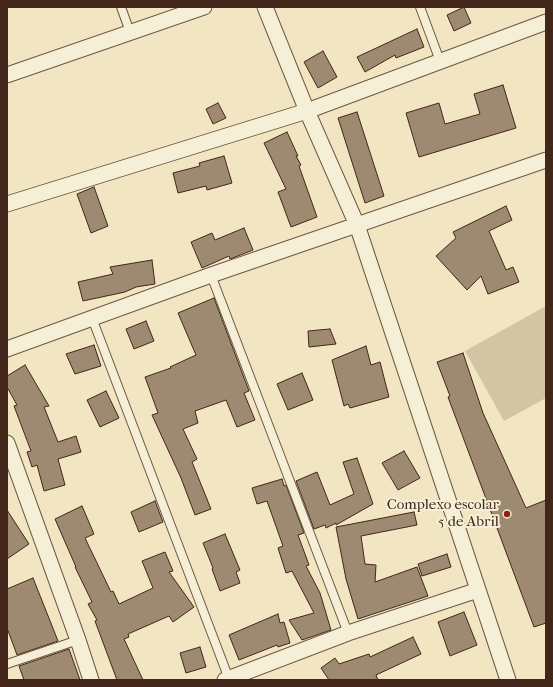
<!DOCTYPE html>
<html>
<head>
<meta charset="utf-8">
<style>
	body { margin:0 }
	#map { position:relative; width:553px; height:687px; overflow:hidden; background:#f1e6c1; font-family:"IM FELL French Canon",serif }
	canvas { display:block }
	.frame { position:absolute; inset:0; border:8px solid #422619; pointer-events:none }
</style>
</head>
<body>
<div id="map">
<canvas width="553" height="687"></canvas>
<div class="frame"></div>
</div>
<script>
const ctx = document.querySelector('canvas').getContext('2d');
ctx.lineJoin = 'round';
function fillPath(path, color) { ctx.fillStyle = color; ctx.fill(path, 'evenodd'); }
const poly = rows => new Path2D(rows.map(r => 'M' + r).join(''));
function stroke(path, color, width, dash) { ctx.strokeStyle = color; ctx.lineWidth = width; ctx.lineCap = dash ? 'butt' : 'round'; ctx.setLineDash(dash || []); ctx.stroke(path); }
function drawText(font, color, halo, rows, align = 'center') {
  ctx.font = font + ' "IM FELL French Canon",serif'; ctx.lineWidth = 4; ctx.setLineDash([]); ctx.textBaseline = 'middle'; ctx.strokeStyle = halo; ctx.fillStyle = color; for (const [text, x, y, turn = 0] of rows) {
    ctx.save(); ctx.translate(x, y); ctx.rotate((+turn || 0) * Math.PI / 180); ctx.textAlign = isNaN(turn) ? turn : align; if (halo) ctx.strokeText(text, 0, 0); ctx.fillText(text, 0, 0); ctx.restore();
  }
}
const green = poly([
	[546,306,546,398,504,421,465,351]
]);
const building = poly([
	[464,7,471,23,454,31,447,15,464,7],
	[417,29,424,47,396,58,395,55,365,72,357,57,417,29],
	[323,51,337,77,318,88,304,62,323,51],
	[503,85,516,128,419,157,406,113,439,103,445,124,480,114,474,94,503,85],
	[218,103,226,118,213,124,206,109,218,103],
	[357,112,384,196,365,203,338,118,357,112],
	[287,132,298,156,296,156,301,165,299,166,317,217,291,227,278,192,286,189,264,143,287,132],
	[224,156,232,183,207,190,206,186,178,193,173,173,200,166,199,163,224,156],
	[94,187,108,226,91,233,77,194,94,187],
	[506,206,512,220,489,231,506,270,513,267,519,282,488,294,481,276,467,290,436,256,456,238,453,232,506,206],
	[244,228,253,250,230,259,229,256,202,268,191,242,212,233,215,240,244,228],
	[152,260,155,284,136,287,125,292,83,301,78,282,113,274,110,267,152,260],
	[214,298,249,391,244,393,255,420,237,427,226,400,195,411,198,423,183,429,197,459,192,462,211,509,195,515,181,478,152,415,158,413,145,377,171,368,170,367,196,355,178,313,214,298],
	[146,321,154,341,134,349,126,329,146,321],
	[330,329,336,344,309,347,308,331,330,329],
	[94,345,101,366,75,374,66,354,94,345],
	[366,346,371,365,380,362,389,397,350,408,348,404,344,406,332,360,366,346],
	[463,353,483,413,526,508,546,500,546,623,534,627,448,397,450,396,437,362,463,353],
	[25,365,49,406,44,407,58,442,76,436,81,452,58,459,65,485,44,491,37,465,32,467,27,452,31,451,14,406,17,405,7,387,7,376,25,365],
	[302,373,313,400,288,410,277,384,302,373],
	[106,391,119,418,100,427,87,400,106,391],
	[404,451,420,478,398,490,382,463,404,451],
	[357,458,373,504,336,525,336,523,326,528,325,525,314,529,296,481,317,472,330,505,354,494,343,462,357,458],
	[282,479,284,486,286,485,304,533,298,535,309,565,306,566,320,593,331,630,302,640,289,620,314,613,292,571,286,573,278,548,283,546,267,501,257,504,252,488,282,479],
	[155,501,163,522,139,532,131,512,155,501],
	[82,506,94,534,85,538,111,592,113,591,119,604,153,588,142,561,165,552,173,571,169,572,194,607,173,622,169,616,128,634,129,637,124,639,143,680,117,680,95,621,97,620,88,604,92,602,75,567,76,567,55,519,82,506],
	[7,510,29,544,7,559,7,510],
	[414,512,417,525,361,536,365,564,376,565,375,582,417,567,428,596,358,619,346,579,336,527,414,512],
	[225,534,240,570,236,572,240,583,220,591,212,569,213,568,203,543,225,534],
	[447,554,451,567,422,576,418,564,447,554],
	[33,578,58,641,17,655,7,628,7,589,33,578],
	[464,612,477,645,450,656,438,622,464,612],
	[278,614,280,623,284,622,290,643,278,647,277,645,239,660,229,635,278,614],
	[413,637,421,654,376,675,378,680,329,680,321,668,335,658,339,664,369,654,370,657,413,637],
	[200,647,206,667,186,673,180,653,200,647],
	[69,649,80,680,24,680,19,666,69,649]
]);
const service = poly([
	[121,7,130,32],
	[420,7,440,61],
	[211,275,348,633],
	[92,318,229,679],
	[7,664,78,640]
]);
const minor = poly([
	[265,7,307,111,357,225,508,680],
	[7,75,204,7],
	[7,204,307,111,546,22],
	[7,349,211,275,546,160],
	[7,443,78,640,91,680],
	[225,680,348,633,478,590]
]);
const markers = [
	[507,514,4,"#8f2418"]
];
const poiNames = [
	["Complexo escolar",499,505],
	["5 de Abril",499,522]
];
fillPath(green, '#d3c5a4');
fillPath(building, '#9d8a70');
stroke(building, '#422619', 1);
stroke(service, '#6e5643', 10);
stroke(minor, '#6e5643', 17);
stroke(service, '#f6efd7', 8);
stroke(minor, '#f6efd7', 15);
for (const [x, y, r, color] of markers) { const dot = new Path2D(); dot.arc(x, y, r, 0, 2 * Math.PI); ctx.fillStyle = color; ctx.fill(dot); stroke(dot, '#f6efd7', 1.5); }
drawText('15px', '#422619', '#f6efd7', poiNames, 'right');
</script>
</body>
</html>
